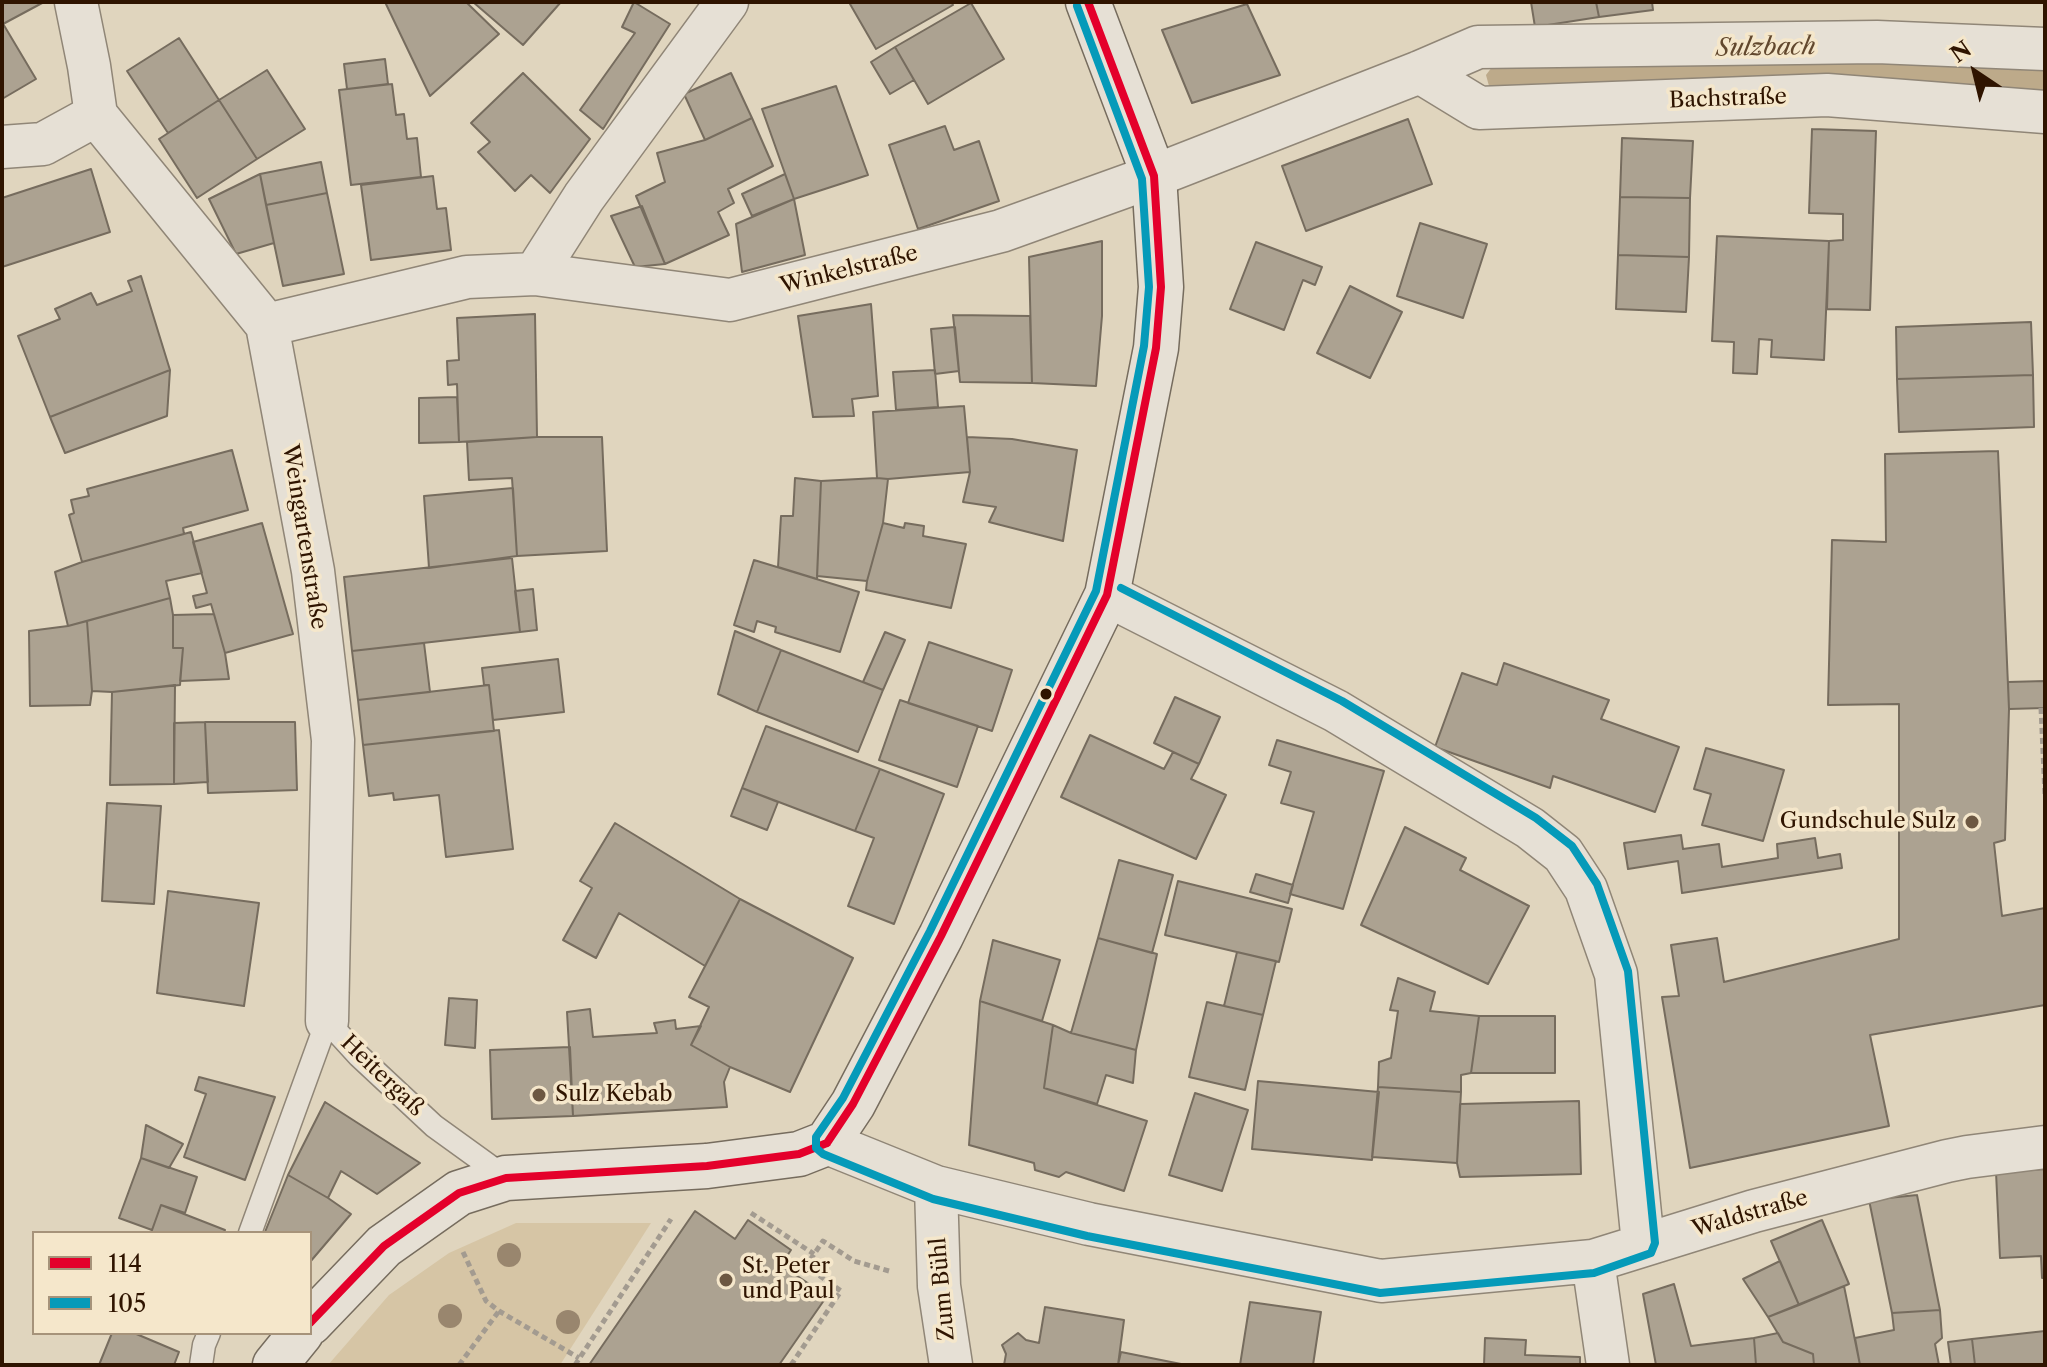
<!DOCTYPE html>
<html>
<head>
<meta charset="utf-8">
<style>
	body { margin:0 }
	#map { position:relative; width:2047px; height:1367px; overflow:hidden; background:#e0d5be; font-family:"Libre Caslon Text",serif }
	canvas { display:block }
	.frame { position:absolute; inset:0; border:4px solid #2f1400; pointer-events:none }
	.legend { position:absolute; left:32px; top:1231px; width:280px; height:104px; box-sizing:border-box; background:#f5e7cb; border:2px solid #a6937a; margin:0; padding:10px 14px; list-style:none; font-size:24px; color:#2f1400 }
	.legend li { display:flex; align-items:center; gap:16px; height:40px }
	.legend b { width:40px; border:2px solid #a6937a }
	.north { position:absolute; left:1935px; top:32px; width:80px; height:80px; -webkit-text-stroke:6px #f5e7cb; paint-order:stroke; rotate:325deg; font-size:22px; font-weight:700; line-height:32px; text-align:center; color:#2f1400 }
	.north::after { content:''; display:block; margin:auto; width:28px; height:36px; background:#2f1400; clip-path:polygon(50% 0,100% 100%,50% 72%,0 100%) }
</style>
</head>
<body>
<div id="map">
<canvas width="2047" height="1367"></canvas>
<div class="frame"></div>
<ul class="legend">
<li><b style="height:10px;background:#e4002b"></b>114</li>
<li><b style="height:10px;background:#059ab9"></b>105</li>
</ul>
<div class="north">N</div>
</div>
<script>
const ctx = document.querySelector('canvas').getContext('2d');
ctx.lineJoin = 'round';
function fillPath(path, color) { ctx.fillStyle = color; ctx.fill(path, 'evenodd'); }
const poly = rows => new Path2D(rows.map(r => 'M' + r).join(''));
function stroke(path, color, width, dash) { ctx.strokeStyle = color; ctx.lineWidth = width; ctx.lineCap = dash ? 'butt' : 'round'; ctx.setLineDash(dash || []); ctx.stroke(path); }
function drawText(font, color, halo, rows, align = 'center') {
  ctx.font = font + ' "Libre Caslon Text",serif'; ctx.lineWidth = 7; ctx.setLineDash([]); ctx.textBaseline = 'middle'; ctx.strokeStyle = halo; ctx.fillStyle = color; for (const [text, x, y, turn = 0] of rows) {
    ctx.save(); ctx.translate(x, y); ctx.rotate((+turn || 0) * Math.PI / 180); ctx.textAlign = isNaN(turn) ? turn : align; if (halo) ctx.strokeText(text, 0, 0); ctx.fillText(text, 0, 0); ctx.restore();
  }
}
const green = poly([
	[516,1223,651,1223,560,1365,328,1365,389,1295,449,1253]
]);
const water = poly([
	[1851,54,2045,67,2045,92,1977,86,1659,83,1489,86,1486,75,1495,63]
]);
const building = poly([
	[2,2,44,2,3,24,2,2],
	[385,2,466,2,499,34,430,96,385,2],
	[473,2,561,2,523,45,473,2],
	[634,2,670,24,603,129,580,110,635,33,622,27,634,2],
	[854,2,951,2,953,5,876,49,850,4,854,2],
	[1531,2,1596,2,1599,17,1535,27,1531,2],
	[1596,2,1652,2,1653,10,1599,17,1596,2],
	[1848,2,1949,2,1848,3,1848,2],
	[971,3,1004,59,928,104,895,47,971,3],
	[1247,4,1280,75,1192,103,1162,30,1247,4],
	[2,22,36,79,2,99,2,22],
	[179,38,219,100,168,133,127,71,179,38],
	[895,47,914,80,890,94,871,62,895,47],
	[385,59,388,84,347,89,344,64,385,59],
	[267,70,305,129,257,159,219,100,267,70],
	[523,73,590,139,550,193,531,175,515,191,478,152,490,142,471,123,523,73],
	[731,73,752,118,705,140,684,94,731,73],
	[392,84,396,115,404,114,407,139,417,138,421,177,351,185,339,90,392,84],
	[836,86,868,175,794,199,762,109,836,86],
	[219,100,257,159,197,198,159,139,219,100],
	[752,118,773,166,728,189,734,203,718,212,729,235,665,264,636,196,665,182,657,153,705,140,752,118],
	[1408,119,1432,184,1306,231,1282,166,1408,119],
	[945,126,954,150,979,141,999,201,918,229,889,145,945,126],
	[1812,129,1876,131,1870,310,1827,309,1829,241,1843,240,1843,214,1809,213,1812,129],
	[1622,138,1693,141,1690,198,1620,197,1622,138],
	[321,162,327,193,266,205,260,174,321,162],
	[91,169,110,232,2,267,2,198,91,169],
	[260,174,274,243,236,254,209,199,260,174],
	[785,174,794,199,752,216,742,194,785,174],
	[433,176,437,209,446,208,451,250,371,260,361,185,433,176],
	[327,193,344,274,283,286,266,205,327,193],
	[1620,197,1690,198,1689,257,1618,255,1620,197],
	[794,199,805,255,742,272,736,224,794,199],
	[642,206,665,264,635,267,611,216,642,206],
	[1420,223,1487,244,1463,318,1397,296,1420,223],
	[1717,236,1829,241,1824,360,1771,357,1772,340,1759,339,1757,374,1733,373,1734,342,1712,341,1717,236],
	[1102,241,1102,316,1096,386,1032,383,1029,257,1102,241],
	[1256,242,1322,267,1315,285,1303,280,1284,330,1230,309,1256,242],
	[1618,255,1689,257,1686,312,1616,309,1618,255],
	[141,276,170,370,50,417,18,336,60,319,55,309,91,293,97,305,132,291,128,281,141,276],
	[1350,286,1402,312,1370,378,1317,353,1350,286],
	[871,304,878,396,852,399,854,416,813,417,798,316,871,304],
	[535,314,537,437,459,442,457,384,448,385,447,361,459,360,457,318,535,314],
	[953,315,1030,316,1032,383,960,382,953,315],
	[2031,322,2033,375,1897,379,1896,327,2031,322],
	[955,327,959,371,935,374,931,329,955,327],
	[170,370,167,416,65,453,50,417,170,370],
	[935,370,938,407,896,410,893,372,935,370],
	[2033,375,2034,427,1899,432,1897,379,2033,375],
	[457,397,459,442,419,443,419,398,457,397],
	[964,406,970,472,888,479,877,478,873,412,964,406],
	[537,437,602,437,607,551,517,556,512,478,469,480,467,442,537,437],
	[967,437,1012,439,1077,450,1063,541,989,522,996,507,963,502,970,472,967,437],
	[232,450,248,510,183,528,184,534,82,562,69,515,74,513,71,500,89,496,87,489,232,450],
	[1998,451,2009,709,2005,840,1994,843,2002,916,2045,908,2045,1005,1870,1035,1889,1126,1690,1168,1662,997,1679,996,1671,945,1717,938,1724,982,1899,939,1899,704,1828,705,1832,540,1886,542,1885,454,1998,451],
	[795,478,821,481,817,579,778,567,781,516,793,516,795,478],
	[877,478,888,479,883,523,867,581,817,576,821,481,877,478],
	[513,488,517,556,429,568,424,496,513,488],
	[262,523,293,634,225,653,211,604,196,608,193,596,207,593,193,542,262,523],
	[883,523,904,528,905,523,924,526,923,536,966,544,951,608,866,590,867,581,883,523],
	[191,532,202,573,166,581,170,598,68,626,55,572,82,562,191,532],
	[512,558,520,632,352,651,344,577,512,558],
	[754,560,859,592,840,652,775,632,776,627,757,621,754,632,734,625,754,560],
	[533,589,537,630,520,632,515,591,533,589],
	[170,598,173,615,173,648,183,648,180,685,112,692,92,691,87,621,170,598],
	[214,614,225,653,229,679,180,681,183,648,173,648,173,615,214,614],
	[87,621,92,691,90,705,30,706,29,631,68,626,87,621],
	[735,631,781,650,757,712,718,694,735,631],
	[885,632,905,640,883,690,863,682,885,632],
	[929,642,1012,670,992,731,908,703,929,642],
	[424,643,430,692,358,700,352,651,424,643],
	[781,650,883,690,858,752,757,712,781,650],
	[558,659,564,712,493,720,489,685,484,685,482,668,558,659],
	[1504,663,1609,700,1601,719,1679,747,1655,812,1553,776,1550,788,1435,747,1462,673,1497,685,1504,663],
	[2045,681,2045,708,2009,709,2008,682,2045,681],
	[175,685,174,784,110,785,112,692,175,685],
	[489,685,494,731,363,745,358,700,489,685],
	[1175,697,1220,717,1199,764,1154,743,1175,697],
	[900,700,978,726,957,787,879,760,900,700],
	[205,722,295,722,297,790,208,793,205,722],
	[205,722,208,782,174,784,174,723,205,722],
	[766,726,880,769,855,831,742,788,766,726],
	[499,730,513,849,446,857,439,795,394,800,393,793,369,796,363,745,499,730],
	[1090,735,1164,769,1173,752,1199,764,1191,779,1226,795,1196,859,1061,797,1090,735],
	[1277,740,1384,771,1343,909,1290,894,1314,812,1281,803,1291,772,1269,765,1277,740],
	[1706,748,1784,770,1763,841,1702,825,1711,794,1694,789,1706,748],
	[880,769,944,794,894,924,848,906,874,838,855,831,880,769],
	[742,788,778,802,767,830,731,816,742,788],
	[107,803,161,806,154,904,102,901,107,803],
	[615,823,740,899,705,966,619,913,596,958,563,940,592,888,580,881,615,823],
	[1405,827,1466,858,1460,870,1529,906,1488,984,1361,925,1405,827],
	[1681,835,1683,849,1719,844,1722,867,1778,858,1777,844,1815,838,1818,858,1840,854,1842,868,1682,893,1678,861,1628,869,1624,843,1681,835],
	[1119,860,1173,875,1152,953,1098,938,1119,860],
	[1256,874,1293,885,1288,903,1250,892,1256,874],
	[1178,881,1292,909,1279,962,1165,935,1178,881],
	[168,891,259,903,244,1006,157,993,168,891],
	[740,899,853,958,790,1092,730,1067,691,1045,709,1007,689,997,740,899],
	[1098,938,1157,954,1136,1050,1071,1033,1098,938],
	[993,940,1060,960,1042,1021,980,1001,993,940],
	[1237,952,1276,961,1263,1015,1224,1006,1237,952],
	[1398,978,1435,992,1430,1011,1479,1016,1471,1073,1461,1075,1461,1092,1378,1087,1379,1062,1391,1058,1398,1011,1390,1010,1398,978],
	[449,998,477,1000,475,1048,445,1045,449,998],
	[980,1001,1053,1025,1044,1088,1147,1121,1124,1191,1066,1172,1059,1177,1035,1170,1034,1163,969,1145,980,1001],
	[1207,1002,1263,1015,1245,1090,1189,1077,1207,1002],
	[590,1009,593,1037,657,1033,654,1023,675,1020,676,1029,701,1026,691,1045,730,1067,724,1082,727,1107,573,1116,567,1012,590,1009],
	[1479,1016,1555,1016,1555,1073,1471,1073,1479,1016],
	[1053,1025,1071,1033,1136,1050,1133,1083,1106,1075,1097,1104,1044,1088,1053,1025],
	[570,1047,573,1116,492,1119,490,1050,570,1047],
	[199,1077,275,1097,245,1180,184,1157,206,1094,195,1090,199,1077],
	[1258,1081,1379,1092,1372,1160,1252,1149,1258,1081],
	[1378,1087,1461,1092,1457,1163,1372,1157,1378,1087],
	[1195,1093,1248,1110,1222,1191,1169,1175,1195,1093],
	[1579,1101,1581,1174,1460,1177,1457,1163,1460,1104,1579,1101],
	[325,1102,420,1163,377,1194,341,1171,328,1198,288,1175,325,1102],
	[146,1125,183,1144,169,1168,141,1158,146,1125],
	[141,1158,197,1177,185,1213,161,1205,152,1230,119,1218,141,1158],
	[2045,1169,2045,1278,2042,1278,2041,1256,2000,1258,1996,1172,2045,1169],
	[288,1175,328,1198,351,1214,310,1262,310,1233,265,1232,288,1175],
	[1917,1195,1940,1310,1892,1313,1869,1200,1917,1195],
	[161,1205,225,1230,224,1233,151,1233,161,1205],
	[695,1211,735,1239,748,1220,791,1250,781,1265,827,1296,779,1365,589,1365,695,1211],
	[1822,1220,1849,1284,1799,1305,1771,1241,1822,1220],
	[1780,1261,1799,1305,1768,1317,1743,1279,1780,1261],
	[1674,1284,1691,1346,1754,1338,1756,1365,1656,1365,1643,1294,1674,1284],
	[1844,1286,1860,1365,1814,1365,1813,1354,1783,1342,1768,1317,1844,1286],
	[1250,1302,1321,1312,1313,1365,1240,1365,1250,1302],
	[1045,1307,1124,1320,1118,1365,1004,1365,1006,1354,1002,1345,1018,1333,1026,1340,1039,1343,1045,1307],
	[1940,1310,1942,1338,1935,1344,1939,1365,1860,1365,1855,1338,1894,1330,1892,1313,1940,1310],
	[2045,1331,2045,1365,1975,1365,1972,1339,2045,1331],
	[112,1333,134,1333,179,1352,174,1365,99,1365,112,1333],
	[1778,1333,1783,1342,1813,1354,1814,1365,1756,1365,1754,1338,1778,1333],
	[1485,1338,1526,1340,1525,1355,1580,1357,1580,1365,1484,1365,1485,1338],
	[1972,1339,1975,1365,1951,1365,1948,1342,1972,1339],
	[1121,1352,1186,1365,1118,1365,1121,1352]
]);
const path = poly([
	[2041,708,2045,795],
	[751,1213,814,1254],
	[463,1252,486,1301,499,1311,579,1358],
	[459,1365,499,1311],
	[575,1365,671,1219],
	[791,1365,841,1291,806,1266,823,1241,854,1261,889,1271]
]);
const lane = poly([
	[250,1233,327,1021,359,1056,434,1126,506,1178],
	[201,1365,204,1345,209,1333]
]);
const street = poly([
	[76,2,89,66,96,115,267,325,313,571,333,740,327,1021],
	[1420,72,1479,108,1827,95,2045,112],
	[2,147,43,144,96,115],
	[535,274,584,197,727,2],
	[267,325,467,277,535,274,730,300,1001,231,1154,176,1420,72,1478,47,1877,42,2045,49],
	[1107,595,1336,711,1530,828,1563,854,1586,889,1616,974,1643,1244],
	[827,1143,936,1187,1089,1224,1381,1281,1593,1261,1754,1211,1947,1161,1967,1157,2045,1147],
	[936,1187,939,1286,951,1365],
	[1593,1261,1608,1365]
]);
const secondary = poly([
	[310,1323,384,1246,459,1193,506,1178,707,1166,799,1154,827,1143,853,1104,941,936,1107,595,1156,348,1161,287,1154,176,1088,2],
	[275,1365,301,1333]
]);
const bus1 = poly([
	[827,1143,853,1104,941,936,1107,595,1156,348,1161,287,1154,176,1088,2],
	[310,1323,384,1246,459,1193,506,1178,707,1166,799,1154,827,1143]
]);
const bus2 = poly([
	[1077,6,1142,179,1149,287,1144,346,1096,591,930,931,843,1098,816,1137,816,1148,823,1154,933,1199,1087,1236,1380,1293,1594,1273,1651,1253,1655,1243,1628,971,1597,884,1572,846,1536,818,1342,701,1121,588]
]);
const trees = [
	[509,1255],
	[450,1316],
	[568,1322]
];
const markers = [
	[1046,694,7,"#2f1400"],
	[1972,822,8,"#6d5842"],
	[539,1095,8,"#6d5842"],
	[726,1280,8,"#6d5842"]
];
const streetNames = [
	["Bachstraße",1728,99,-2],
	["Winkelstraße",849,270,-14],
	["Weingartenstraße",304,537,81],
	["Heitergaß",382,1076,44],
	["Waldstraße",1750,1214,-16],
	["Zum Bühl",943,1289,-95]
];
const poiNames = [
	["Gundschule Sulz",1956,822,"right"],
	["Sulz Kebab",555,1095],
	["St. Peter",742,1267],
	["und Paul",742,1292]
];
const waterNames = [
	["Sulzbach",1766,48,-1]
];
fillPath(green, '#d6c5a5');
fillPath(water, '#bdaa8a');
fillPath(building, '#aca291');
stroke(building, '#766c5e', 2);
stroke(lane, '#908677', 25);
stroke(street, '#908677', 45);
stroke(secondary, '#766c5e', 47);
stroke(path, '#a39b90', 5, [6, 4]);
stroke(lane, '#e6e0d5', 22);
stroke(street, '#e6e0d5', 42);
stroke(secondary, '#e6e0d5', 44);
stroke(bus1, '#e4002b', 8);
stroke(bus2, '#059ab9', 8);
ctx.fillStyle = '#99866e';
for (const [x, y] of trees) { ctx.beginPath(); ctx.arc(x, y, 12, 0, 2 * Math.PI); ctx.fill(); }
for (const [x, y, r, color] of markers) { const dot = new Path2D(); dot.arc(x, y, r, 0, 2 * Math.PI); ctx.fillStyle = color; ctx.fill(dot); stroke(dot, '#f5e7cb', 3); }
drawText('22px', '#2f1400', '#f5e7cb', streetNames);
drawText('22px', '#2f1400', '#f5e7cb', poiNames, 'left');
drawText('italic 24px', '#62482e', '#f5e7cb', waterNames);
</script>
</body>
</html>
